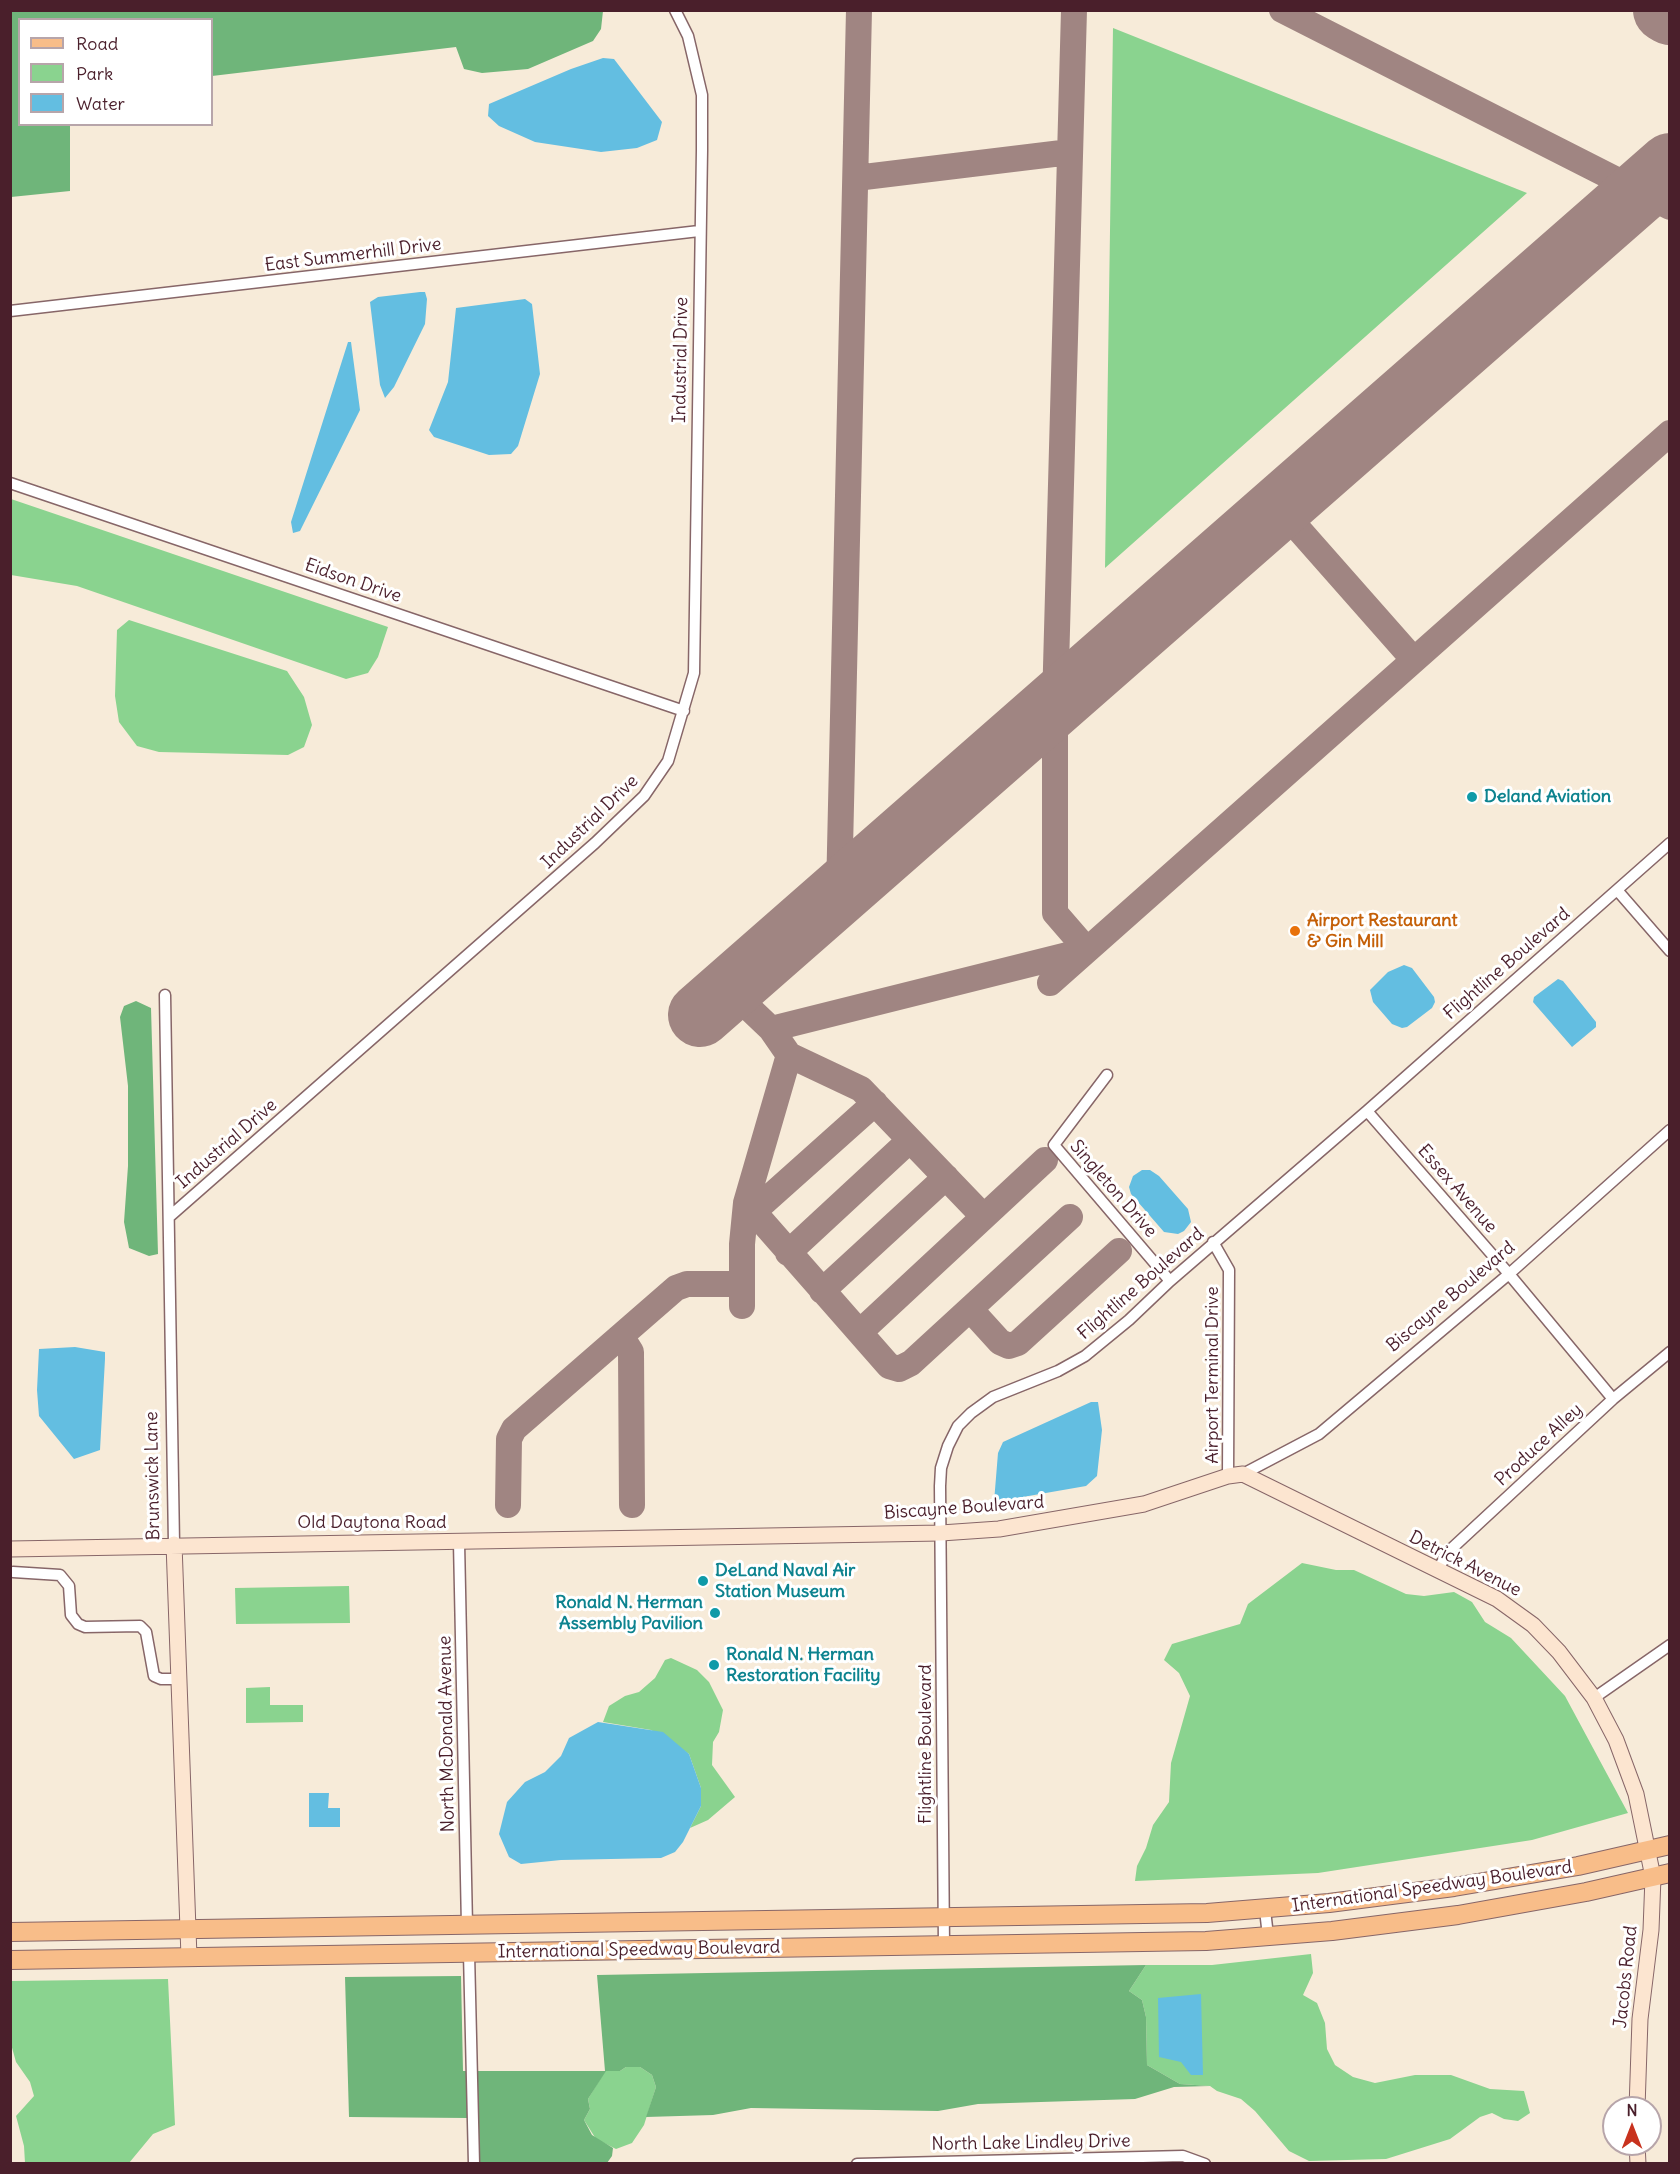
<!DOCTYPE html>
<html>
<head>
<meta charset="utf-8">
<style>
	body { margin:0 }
	#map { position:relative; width:1680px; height:2174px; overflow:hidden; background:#f7ebd9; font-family:Delius,sans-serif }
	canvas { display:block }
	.frame { position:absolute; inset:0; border:12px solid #4a1f2b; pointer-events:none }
	.legend { position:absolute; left:18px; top:18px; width:195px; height:108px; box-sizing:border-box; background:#fff; border:2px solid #b7a5aa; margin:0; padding:8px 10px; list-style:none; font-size:18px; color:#4a1f2b }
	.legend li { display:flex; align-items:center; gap:12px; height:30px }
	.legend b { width:30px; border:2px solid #b7a5aa }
	.north { position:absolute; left:1602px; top:2096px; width:60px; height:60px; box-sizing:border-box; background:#fff; border:2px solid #b7a5aa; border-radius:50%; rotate:0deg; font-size:16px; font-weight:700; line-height:24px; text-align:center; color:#4a1f2b }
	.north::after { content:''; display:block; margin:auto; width:21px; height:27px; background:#c8321e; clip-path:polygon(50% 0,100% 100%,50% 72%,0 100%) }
</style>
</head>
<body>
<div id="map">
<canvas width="1680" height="2174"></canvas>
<div class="frame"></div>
<ul class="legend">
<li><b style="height:8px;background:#f8bd89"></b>Road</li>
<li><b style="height:16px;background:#8ad38f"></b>Park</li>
<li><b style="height:16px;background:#63bee1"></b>Water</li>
</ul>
<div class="north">N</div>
</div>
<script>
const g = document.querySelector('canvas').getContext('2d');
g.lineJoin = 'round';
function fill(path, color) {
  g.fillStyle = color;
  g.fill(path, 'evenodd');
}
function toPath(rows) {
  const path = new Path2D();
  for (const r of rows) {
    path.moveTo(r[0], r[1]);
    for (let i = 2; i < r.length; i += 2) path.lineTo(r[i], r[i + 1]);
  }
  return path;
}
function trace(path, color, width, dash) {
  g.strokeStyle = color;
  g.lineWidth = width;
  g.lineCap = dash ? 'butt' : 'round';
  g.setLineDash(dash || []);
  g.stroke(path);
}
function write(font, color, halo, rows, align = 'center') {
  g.font = font + ' Delius,sans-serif';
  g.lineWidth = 6;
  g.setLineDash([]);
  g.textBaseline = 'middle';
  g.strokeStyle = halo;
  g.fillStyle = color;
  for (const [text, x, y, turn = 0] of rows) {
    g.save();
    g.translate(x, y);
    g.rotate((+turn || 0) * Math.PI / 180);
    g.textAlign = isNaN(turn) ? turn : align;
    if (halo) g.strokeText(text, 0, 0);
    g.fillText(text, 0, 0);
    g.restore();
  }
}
const green = toPath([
	[1113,28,1527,193,1105,568],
	[11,499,388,627,378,657,368,673,346,679,77,586,11,575],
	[129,620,287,671,304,697,312,725,304,747,288,755,159,752,137,746,119,722,115,696,117,630],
	[1302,1563,1336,1570,1354,1570,1406,1594,1424,1596,1454,1592,1472,1602,1485,1622,1511,1638,1565,1696,1628,1813,1532,1840,1318,1873,1135,1881,1137,1866,1146,1848,1153,1825,1169,1802,1171,1763,1190,1696,1179,1673,1164,1660,1172,1644,1240,1624,1248,1604],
	[349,1586,350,1623,236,1624,235,1588],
	[671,1658,697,1670,709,1682,723,1710,719,1732,713,1742,712,1765,735,1797,708,1820,690,1828,701,1806,701,1788,689,1754,651,1730,603,1722,609,1706,625,1696,639,1692,655,1678,665,1660],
	[270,1687,270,1705,303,1705,303,1722,246,1723,246,1688],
	[1311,1954,1313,1973,1303,1995,1317,2003,1325,2023,1327,2049,1335,2065,1353,2077,1375,2083,1415,2075,1451,2075,1490,2089,1524,2091,1530,2113,1518,2121,1504,2119,1492,2113,1480,2117,1450,2139,1386,2159,1309,2161,1289,2151,1255,2111,1241,2099,1217,2091,1210,2086,1180,2084,1147,2065,1146,2017,1142,2000,1129,1991,1146,1965,1212,1965],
	[168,1979,175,2125,153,2134,129,2163,25,2163,24,2146,16,2116,34,2096,30,2082,16,2062,11,2044,11,1981],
	[626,2067,640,2067,652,2075,656,2087,644,2125,632,2143,616,2149,596,2139,584,2120,590,2109,588,2099,605,2071,620,2071]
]);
const forest = toPath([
	[11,10,603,10,603,11,601,29,593,41,528,69,482,73,464,69,456,47,212,76,212,20,20,20,20,124,70,125,70,191,11,197],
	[136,1001,151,1008,158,1254,149,1256,129,1248,124,1222,128,1166,128,1086,120,1017,124,1006],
	[1146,1965,1129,1991,1142,2000,1146,2017,1147,2065,1180,2084,1210,2086,1174,2087,1135,2099,978,2104,938,2111,751,2108,713,2115,646,2117,656,2087,652,2075,640,2067,626,2067,620,2071,606,2071,588,2099,590,2109,584,2120,592,2135,613,2148,612,2156,607,2163,479,2164,477,2071,605,2071,597,1975],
	[461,1976,463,2071,467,2071,468,2118,349,2117,345,1977]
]);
const water = toPath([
	[603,58,614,59,662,122,657,140,637,148,601,152,535,142,499,126,488,116,489,104,571,69],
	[420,292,425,292,427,299,425,324,394,387,385,398,380,385,370,302,378,297],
	[525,299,532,304,540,374,518,446,511,454,489,455,434,437,429,430,448,382,456,308],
	[348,342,351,342,360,410,300,531,293,533,291,522],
	[1404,965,1412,968,1434,997,1435,1002,1432,1008,1407,1027,1402,1028,1392,1024,1373,1002,1370,990,1388,972],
	[1558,979,1563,981,1596,1022,1596,1027,1572,1047,1533,1002,1534,997],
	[1142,1170,1150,1170,1159,1176,1188,1209,1191,1222,1184,1231,1178,1234,1164,1232,1131,1194,1129,1187,1133,1176],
	[75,1347,105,1352,105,1359,100,1450,74,1459,39,1416,37,1390,39,1349],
	[1091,1402,1098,1402,1102,1430,1097,1476,1086,1486,994,1502,998,1453,1003,1442],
	[598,1722,663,1732,689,1754,701,1788,701,1806,683,1842,675,1852,661,1858,561,1860,521,1864,509,1857,499,1834,507,1802,525,1782,545,1772,561,1756,569,1738],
	[309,1793,329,1793,328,1808,340,1808,340,1827,309,1827],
	[1201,1994,1203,2075,1191,2075,1181,2062,1159,2057,1158,1998]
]);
const taxiway = toPath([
	[1282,10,1670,207],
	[856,178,1070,152],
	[1279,507,1414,660],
	[839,893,859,10],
	[1050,983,1670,433],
	[729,989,771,1029,1087,950,1055,913,1055,703,1074,10],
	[789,1055,861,1089,983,1216],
	[746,1203,889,1366,899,1369,911,1363,1070,1217],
	[753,1212,875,1103],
	[788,1253,910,1140],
	[822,1291,946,1177],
	[742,1306,742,1244,746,1203,789,1055,771,1029],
	[970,1309,1000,1342,1009,1346,1018,1343,1119,1251],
	[860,1332,1045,1160],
	[621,1336,631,1352,632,1505],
	[508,1505,509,1439,514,1429,676,1288,687,1284,742,1284]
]);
const runway = toPath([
	[1665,10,1670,13],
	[700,1015,1670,165]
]);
const street = toPath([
	[10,311,699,231],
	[10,483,684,711],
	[1617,890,1670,951],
	[165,995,174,1544],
	[1107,1075,1054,1145,1170,1281],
	[1367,1111,1509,1274,1613,1399],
	[169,1217,595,843,644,796,668,761,694,673,702,150,702,95,688,36,675,10],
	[1213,1242,1229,1270,1228,1476],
	[1243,1474,1319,1434,1509,1274,1670,1130],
	[459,1542,467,1926],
	[1438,1569,1449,1551,1613,1399,1670,1352],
	[13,1572,60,1575,69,1586,71,1615,78,1624,85,1627,140,1626,146,1632,154,1676,161,1679,179,1679],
	[1594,1698,1670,1645],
	[1265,1910,1268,1936],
	[944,1946,940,1486,941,1468,948,1446,958,1426,971,1413,993,1397,1058,1371,1085,1356,1129,1320,1170,1281,1367,1111,1670,843],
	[469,1953,474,2164],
	[857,2164,1183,2156,1205,2164]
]);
const secondary = toPath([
	[174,1544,189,1957],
	[10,1549,941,1533,999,1529,1144,1504,1228,1476,1243,1474,1497,1599,1533,1625,1559,1652,1594,1698,1616,1740,1636,1794,1653,1877,1651,1930,1640,2019,1637,2108],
	[1637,2144,1638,2164]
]);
const primary = toPath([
	[10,1932,1207,1913,1329,1903,1454,1887,1578,1866,1670,1845],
	[10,1960,1206,1941,1332,1931,1458,1915,1586,1892,1670,1873]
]);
const markers = [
	[1472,797,6,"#0f9aa8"],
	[1295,931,6,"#e8710a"],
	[703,1581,6,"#0f9aa8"],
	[715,1613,6,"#0f9aa8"],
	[714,1665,6,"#0f9aa8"]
];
const streetNames = [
	["East Summerhill Drive",353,255,-7],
	["Industrial Drive",681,360,-89],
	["Eidson Drive",353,581,19],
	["Industrial Drive",590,822,-44],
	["Flightline Boulevard",1507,964,-41],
	["Industrial Drive",227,1144,-41],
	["Singleton Drive",1113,1189,49],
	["Essex Avenue",1457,1189,49],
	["Flightline Boulevard",1141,1284,-41],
	["Biscayne Boulevard",1451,1297,-40],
	["Airport Terminal Drive",1213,1375,-90],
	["Produce Alley",1539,1445,-43],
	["Brunswick Lane",153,1476,-91],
	["Biscayne Boulevard",964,1508,-4],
	["Old Daytona Road",372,1523],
	["Detrick Avenue",1465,1564,27],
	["North McDonald Avenue",447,1734,-91],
	["Flightline Boulevard",926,1744,-90],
	["International Speedway Boulevard",1432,1887,-8],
	["International Speedway Boulevard",639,1950,-1],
	["Jacobs Road",1626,1977,-84],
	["North Lake Lindley Drive",1031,2143,-1]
];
const cultureNames = [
	["Deland Aviation",1484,797],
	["DeLand Naval Air",715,1571],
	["Station Museum",715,1592],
	["Ronald N. Herman",703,1603,"right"],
	["Assembly Pavilion",703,1624,"right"],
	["Ronald N. Herman",726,1655],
	["Restoration Facility",726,1676]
];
const foodNames = [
	["Airport Restaurant",1307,921],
	["& Gin Mill",1307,942]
];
fill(green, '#8ad38f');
fill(forest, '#6fb57a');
fill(water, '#63bee1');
trace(taxiway, '#a08582', 26);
trace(runway, '#a08582', 64);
trace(street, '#876668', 13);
trace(secondary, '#876668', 17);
trace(primary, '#876668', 20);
trace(street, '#fff', 10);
trace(secondary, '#fce5d0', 15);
trace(primary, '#f8bd89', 18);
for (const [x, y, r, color] of markers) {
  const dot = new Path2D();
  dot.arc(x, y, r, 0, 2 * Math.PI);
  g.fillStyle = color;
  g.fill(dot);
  trace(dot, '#fff', 2);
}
write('18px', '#4a1f2b', '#fff', streetNames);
write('bold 18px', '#0d838f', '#fff', cultureNames, 'left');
write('bold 18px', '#c56008', '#fff', foodNames, 'left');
</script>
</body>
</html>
